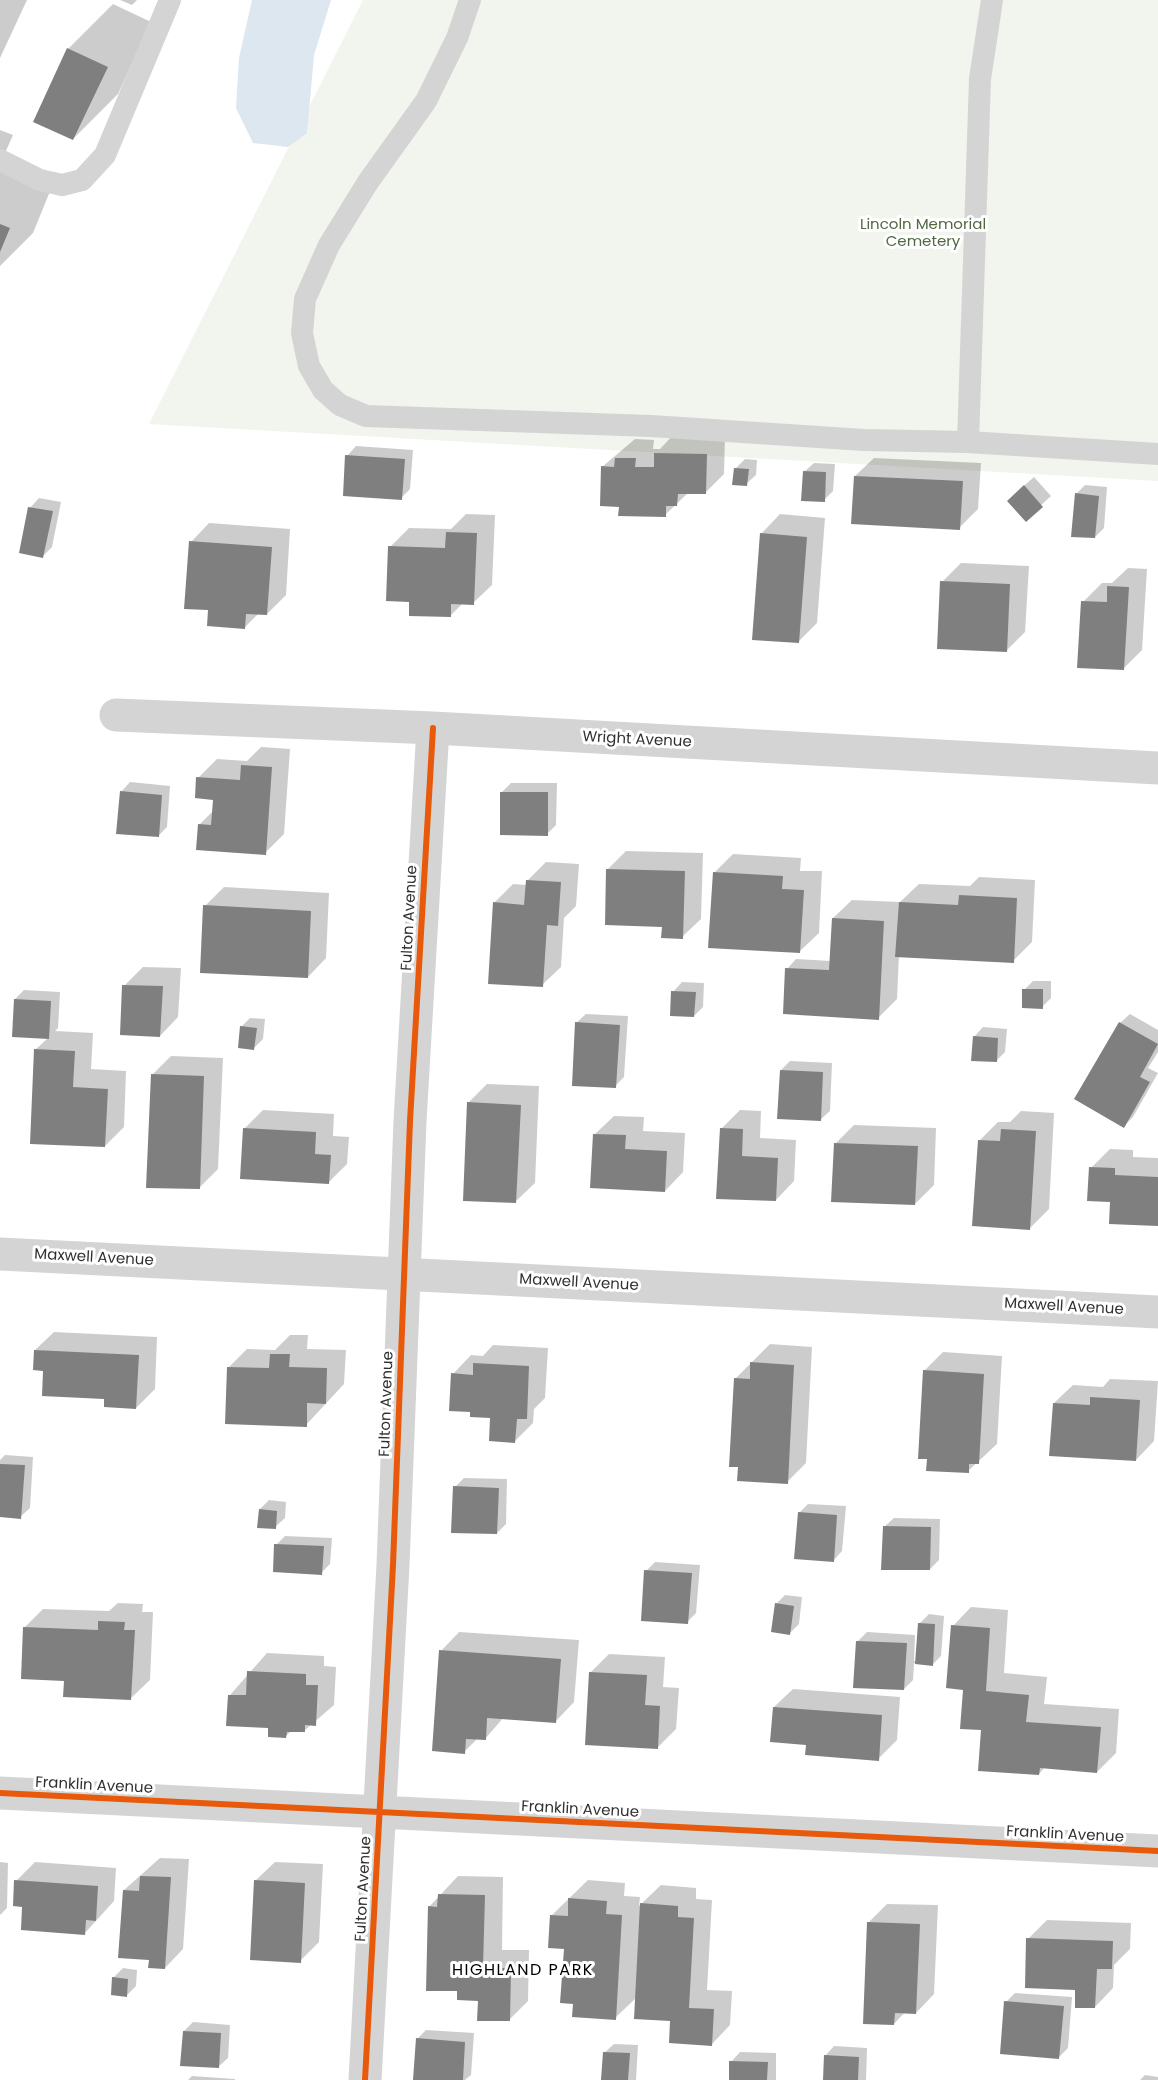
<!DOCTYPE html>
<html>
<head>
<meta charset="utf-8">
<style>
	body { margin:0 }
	canvas { display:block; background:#fff }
</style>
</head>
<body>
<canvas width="1158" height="2080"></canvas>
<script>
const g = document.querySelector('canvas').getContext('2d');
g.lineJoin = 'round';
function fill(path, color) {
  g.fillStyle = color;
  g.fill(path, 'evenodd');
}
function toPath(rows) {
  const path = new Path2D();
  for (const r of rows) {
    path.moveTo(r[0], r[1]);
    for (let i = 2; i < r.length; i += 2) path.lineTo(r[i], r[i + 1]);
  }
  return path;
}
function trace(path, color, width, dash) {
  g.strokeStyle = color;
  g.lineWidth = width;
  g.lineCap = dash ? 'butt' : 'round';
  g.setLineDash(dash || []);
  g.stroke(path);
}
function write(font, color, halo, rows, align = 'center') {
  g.font = font + ' Poppins,sans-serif';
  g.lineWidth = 6;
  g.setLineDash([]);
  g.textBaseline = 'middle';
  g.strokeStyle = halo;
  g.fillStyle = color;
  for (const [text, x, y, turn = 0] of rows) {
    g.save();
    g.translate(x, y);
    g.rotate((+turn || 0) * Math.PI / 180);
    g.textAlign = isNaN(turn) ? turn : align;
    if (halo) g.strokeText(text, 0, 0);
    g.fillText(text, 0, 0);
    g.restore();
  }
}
const green = toPath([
	[363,0,1158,0,1158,481,149,424]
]);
const water = toPath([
	[252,0,331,0,314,55,307,133,288,147,253,143,236,108,239,58]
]);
const shadow = toPath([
	[0,0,27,0,0,58],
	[120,0,137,0,132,5],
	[113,4,151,22,118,94,73,139,34,121,68,49],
	[0,130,13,135,1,162,53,184,33,233,0,266],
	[674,434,725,436,724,474,705,493,689,492,665,515,621,505,602,467,635,439,654,440,653,449,660,449],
	[356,446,413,450,410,489,401,498,347,456],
	[874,458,981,463,978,509,959,528,855,476],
	[745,459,757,460,756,475,746,484,735,469],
	[814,463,835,464,833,491,824,500,804,472],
	[1034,477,1051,496,1026,519,1018,491],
	[1085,485,1107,487,1104,528,1095,537,1076,494],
	[39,498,61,502,52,547,43,556,30,508],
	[466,514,495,515,492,585,473,603,463,603,450,616,411,600,390,547,409,528,451,529],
	[780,514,825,518,817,623,798,642,762,533],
	[209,523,290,529,286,595,267,614,259,613,244,628,210,609,191,542],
	[961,563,1029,566,1025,632,1006,651,942,582],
	[1128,568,1147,569,1142,650,1123,669,1083,602,1102,583,1112,583],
	[261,747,290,749,284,834,265,853,199,825,214,810,215,799,198,778,217,759,247,761],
	[130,782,170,786,167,827,158,836,121,792],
	[511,783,557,783,556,825,547,834,502,792],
	[626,851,703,853,701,919,682,937,663,925,608,869],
	[733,854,801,858,800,871,822,871,819,933,800,951,714,873],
	[546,862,579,864,576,906,564,918,561,967,542,985,494,903,513,884,527,885,527,881],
	[979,877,1035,880,1032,942,1013,961,899,955,897,999,878,1018,787,969,796,959,831,961,833,918,852,900,900,902,919,884,970,886],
	[224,887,329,893,326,958,308,977,205,906],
	[143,967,181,968,178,1017,160,1036,124,986],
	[1033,981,1051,981,1051,998,1042,1007,1024,990],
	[682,982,704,983,703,1007,694,1016,673,992],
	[24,990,60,992,58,1028,55,1031,93,1033,91,1069,126,1071,124,1127,105,1146,35,1050,48,1038,15,999],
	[586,1014,628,1016,624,1077,615,1086,576,1023],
	[1130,1014,1158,1030,1158,1052,1148,1068,1158,1073,1133,1117,1124,1126,1120,1023],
	[250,1018,265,1019,263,1039,254,1048,241,1027],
	[983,1027,1007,1029,1005,1052,996,1061,974,1037],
	[171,1056,223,1058,218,1169,199,1188,152,1075],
	[790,1061,832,1063,830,1111,820,1120,781,1070],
	[487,1084,539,1086,535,1183,516,1201,468,1103],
	[263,1110,334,1114,333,1136,349,1137,347,1164,328,1183,244,1129],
	[740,1110,761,1111,760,1138,796,1140,794,1181,776,1200,721,1129],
	[1021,1111,1054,1113,1049,1209,1030,1228,979,1141,998,1122,1010,1122],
	[614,1116,644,1117,643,1131,685,1133,683,1172,665,1191,595,1134],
	[854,1125,936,1128,934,1185,915,1204,836,1143],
	[1110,1149,1133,1150,1133,1157,1158,1158,1158,1225,1091,1168],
	[54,1332,157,1337,155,1389,136,1408,106,1398,45,1369,35,1350],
	[290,1335,308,1335,307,1349,346,1350,344,1384,306,1425,228,1368,247,1349,275,1350],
	[770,1344,812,1347,806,1463,787,1482,735,1379],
	[493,1345,548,1348,545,1398,534,1409,533,1423,514,1442,453,1374,471,1355,483,1356],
	[943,1352,1002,1356,997,1444,968,1471,928,1458,924,1371],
	[1110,1379,1158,1381,1154,1441,1136,1460,1054,1403,1073,1385,1103,1387],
	[5,1455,33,1457,30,1508,20,1517,0,1516,0,1460],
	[464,1478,507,1479,506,1524,497,1533,455,1487],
	[269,1500,286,1502,285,1518,275,1527,260,1509],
	[808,1504,846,1506,842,1551,833,1561,799,1513],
	[894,1518,940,1519,939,1560,930,1569,884,1527],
	[285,1536,332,1538,330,1564,321,1573,276,1545],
	[655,1562,700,1565,696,1613,687,1622,646,1571],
	[785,1595,802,1597,799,1624,790,1633,776,1604],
	[118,1603,143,1604,142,1612,153,1612,150,1680,131,1698,65,1680,25,1627,43,1609,109,1611],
	[971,1607,1008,1610,1004,1673,1047,1677,1044,1704,1119,1709,1116,1753,1097,1772,1045,1767,1039,1774,965,1688,953,1626],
	[929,1614,944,1616,941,1656,932,1665,914,1663,913,1680,904,1689,858,1641,867,1632,915,1635,914,1661,917,1661,919,1624],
	[459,1632,579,1640,574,1702,556,1721,504,1717,485,1739,478,1738,464,1752,441,1651],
	[267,1653,324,1656,324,1666,336,1667,334,1705,304,1731,291,1731,286,1736,269,1727,230,1695],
	[609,1654,665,1657,663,1687,679,1688,676,1729,657,1748,590,1673],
	[793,1689,900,1697,897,1740,878,1759,807,1744,774,1707],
	[160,1858,189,1859,183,1949,165,1968,151,1958,124,1890],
	[0,1862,8,1863,7,1908,0,1915],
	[35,1862,116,1868,114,1901,85,1933,24,1905,16,1881],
	[275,1862,323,1864,319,1942,300,1961,256,1880],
	[458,1876,503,1877,502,1950,529,1950,528,2001,509,2020,459,1990,429,1907],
	[588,1880,625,1883,624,1896,640,1897,639,1906,661,1885,696,1888,696,1899,712,1900,707,1990,732,1991,730,2025,712,2044,637,1997,615,2018,574,2002,565,1947,552,1915],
	[887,1904,938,1905,934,1994,916,2013,905,2012,894,2024,868,1923],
	[1047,1920,1131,1923,1130,1949,1114,1965,1113,1988,1095,2007,1028,1939],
	[123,1968,137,1970,136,1986,126,1996,113,1978],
	[1015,1993,1072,1997,1068,2048,1059,2057,1006,2002],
	[193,2022,230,2025,228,2058,218,2067,184,2031],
	[426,2030,474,2033,471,2075,465,2080,414,2080,417,2039],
	[614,2044,638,2045,636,2080,602,2080,604,2053],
	[834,2046,867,2048,866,2080,824,2080,825,2056],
	[740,2052,776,2053,776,2080,730,2080,731,2062],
	[1145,2075,1158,2077,1158,2080,1140,2080],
	[192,2076,235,2079,235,2080,188,2080]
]);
const building = toPath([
	[67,48,108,67,73,140,33,122],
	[0,224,10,228,0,252],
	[654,453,707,454,706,494,678,494,677,506,666,506,666,517,618,516,619,507,600,506,601,466,614,467,615,458,636,458,635,467,654,467],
	[345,455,405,459,402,500,343,496],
	[734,468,749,469,747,486,732,485],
	[803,471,826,472,825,502,801,501],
	[854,476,963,481,960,530,851,524],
	[1024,485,1043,507,1026,522,1007,501],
	[1075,493,1099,496,1095,538,1071,537],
	[28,507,53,511,43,558,19,553],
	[446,532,477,533,474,605,451,604,451,617,409,616,409,602,386,601,388,546,445,548],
	[760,533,807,537,799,643,752,640],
	[189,541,272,547,267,615,246,614,245,629,207,626,208,610,184,609],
	[940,581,1010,584,1007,652,937,649],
	[1107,586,1129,587,1124,670,1077,668,1081,601,1107,602],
	[241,765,272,767,266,855,196,850,198,824,211,825,213,800,195,798,196,777,240,780],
	[120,791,162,795,159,837,116,834],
	[500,792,548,792,548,836,500,835],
	[606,869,685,871,683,939,661,938,662,927,605,925],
	[713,872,783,876,782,889,804,890,800,953,708,948],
	[526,880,561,882,558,926,547,925,543,987,488,984,493,902,524,905],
	[959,895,1017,898,1014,963,895,957,899,902,958,905],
	[203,905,311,911,308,978,200,973],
	[832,918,884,921,879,1020,783,1014,785,968,829,970],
	[122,985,163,986,160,1037,120,1035],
	[1022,989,1043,989,1043,1009,1022,1008],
	[671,991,696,992,694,1017,670,1016],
	[14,999,51,1001,49,1039,12,1037],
	[575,1022,620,1025,616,1088,572,1086],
	[1119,1022,1158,1044,1140,1077,1150,1082,1124,1128,1074,1099],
	[240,1026,257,1028,254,1050,238,1048],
	[973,1036,998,1038,997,1062,971,1061],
	[34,1049,75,1051,73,1087,108,1089,105,1147,30,1144],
	[780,1070,823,1072,821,1121,777,1119],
	[151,1074,204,1076,200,1189,146,1188],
	[467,1102,521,1105,516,1203,463,1201],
	[243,1128,316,1132,315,1154,331,1155,329,1184,240,1179],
	[720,1128,743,1129,742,1156,778,1158,776,1201,716,1199],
	[1001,1129,1036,1131,1030,1230,972,1226,978,1140,1000,1141],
	[593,1134,626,1135,625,1149,667,1151,665,1192,590,1188],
	[834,1143,918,1146,915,1205,831,1202],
	[1089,1167,1115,1168,1115,1175,1158,1177,1158,1226,1109,1224,1110,1202,1087,1201],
	[34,1350,139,1355,136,1409,104,1407,104,1399,42,1396,43,1371,33,1370],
	[270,1354,290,1354,289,1367,327,1368,326,1404,307,1403,307,1427,225,1424,227,1367,269,1368],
	[750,1362,794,1365,788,1484,737,1481,738,1467,729,1467,734,1378,750,1379],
	[473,1363,529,1366,527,1419,517,1419,515,1443,489,1441,490,1418,470,1417,470,1412,449,1411,451,1373,473,1375],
	[923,1370,984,1374,979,1464,969,1464,969,1473,926,1471,927,1459,918,1459],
	[1090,1397,1140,1400,1136,1461,1049,1456,1053,1403,1090,1405],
	[0,1464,25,1465,21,1519,0,1517],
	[453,1486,499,1488,497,1534,451,1533],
	[259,1509,277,1511,276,1529,257,1528],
	[798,1512,837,1515,834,1562,794,1559],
	[883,1526,931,1527,930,1570,881,1570],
	[274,1544,324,1546,322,1575,273,1572],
	[644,1570,692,1573,688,1624,641,1621],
	[775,1603,794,1606,790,1635,771,1632],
	[98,1621,125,1622,124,1630,135,1630,131,1700,63,1697,64,1681,21,1679,23,1627,98,1630],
	[918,1623,935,1624,933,1666,915,1664],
	[951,1625,990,1628,986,1691,1029,1695,1026,1722,1101,1727,1097,1773,1040,1768,1039,1775,978,1771,981,1730,960,1729,963,1690,946,1688],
	[856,1641,907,1643,904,1690,853,1688],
	[439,1650,561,1659,556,1723,487,1718,486,1740,466,1739,465,1754,432,1751],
	[247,1671,306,1674,306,1685,318,1685,316,1726,305,1725,305,1732,287,1732,286,1738,268,1737,268,1728,226,1726,228,1695,246,1695],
	[589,1672,647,1675,645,1705,660,1706,658,1749,585,1745],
	[773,1707,882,1715,879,1761,805,1755,806,1745,770,1742],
	[140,1876,171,1877,165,1969,148,1968,149,1960,118,1958,123,1890,139,1891],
	[14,1880,98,1886,96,1921,86,1920,85,1935,21,1930,22,1907,13,1906],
	[254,1880,305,1883,301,1963,250,1960],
	[438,1894,485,1895,483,1968,511,1968,510,2021,477,2021,478,2001,457,2000,457,1991,426,1991,428,1906,437,1907],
	[568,1898,607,1901,606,1914,622,1915,616,2020,572,2017,573,2004,560,2003,564,1949,548,1948,550,1915,568,1916],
	[640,1903,678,1906,678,1917,694,1918,689,2008,714,2009,712,2046,669,2043,670,2021,634,2019],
	[867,1922,920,1924,916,2014,895,2013,894,2025,863,2024],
	[1026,1938,1113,1941,1112,1969,1097,1969,1095,2008,1075,2008,1075,1990,1025,1988],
	[112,1977,128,1979,127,1997,111,1995],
	[1004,2001,1064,2006,1059,2059,1000,2054],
	[183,2031,221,2033,219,2068,180,2066],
	[416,2038,465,2042,463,2080,413,2080],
	[603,2052,630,2053,628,2080,601,2080],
	[824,2055,859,2057,858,2080,823,2080],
	[729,2061,768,2062,767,2080,729,2080]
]);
const lane = toPath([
	[470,0,457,38,426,101,368,182,329,245,305,299,302,333,309,366,323,390,340,405,366,416,651,426,864,440,968,442,1158,454],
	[0,160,40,180,62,185,82,180,105,155,170,0],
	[968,442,980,79,992,0]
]);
const street = toPath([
	[116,715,433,728,1158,768],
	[0,1254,1158,1312],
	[0,1793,1158,1851],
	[365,2080,393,1565,410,1121,433,728]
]);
const cycleway = toPath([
	[0,1793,1158,1851],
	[365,2080,393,1565,410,1121,433,728]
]);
const parkNames = [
	["Lincoln Memorial",923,225],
	["Cemetery",923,242]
];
const streetNames = [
	["Wright Avenue",637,740,3],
	["Fulton Avenue",410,918,-87],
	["Maxwell Avenue",94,1258,3],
	["Maxwell Avenue",579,1283,3],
	["Maxwell Avenue",1064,1307,3],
	["Fulton Avenue",387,1404,-88],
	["Franklin Avenue",94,1786,3],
	["Franklin Avenue",580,1810,3],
	["Franklin Avenue",1065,1835,3],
	["Fulton Avenue",364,1889,-87]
];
const neighbourhoodNames = [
	["HIGHLAND PARK",523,1971]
];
fill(green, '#f1f5ed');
fill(water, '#dce7f0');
fill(shadow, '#0003');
fill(building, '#7f7f7f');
trace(lane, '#d4d4d4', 22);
trace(street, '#d4d4d4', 33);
trace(cycleway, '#e8590c', 6);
write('15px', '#516840', '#fff', parkNames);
write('15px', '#303030', '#fff', streetNames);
g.letterSpacing = '1.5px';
write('16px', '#000', '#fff', neighbourhoodNames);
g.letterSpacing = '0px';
</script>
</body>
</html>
